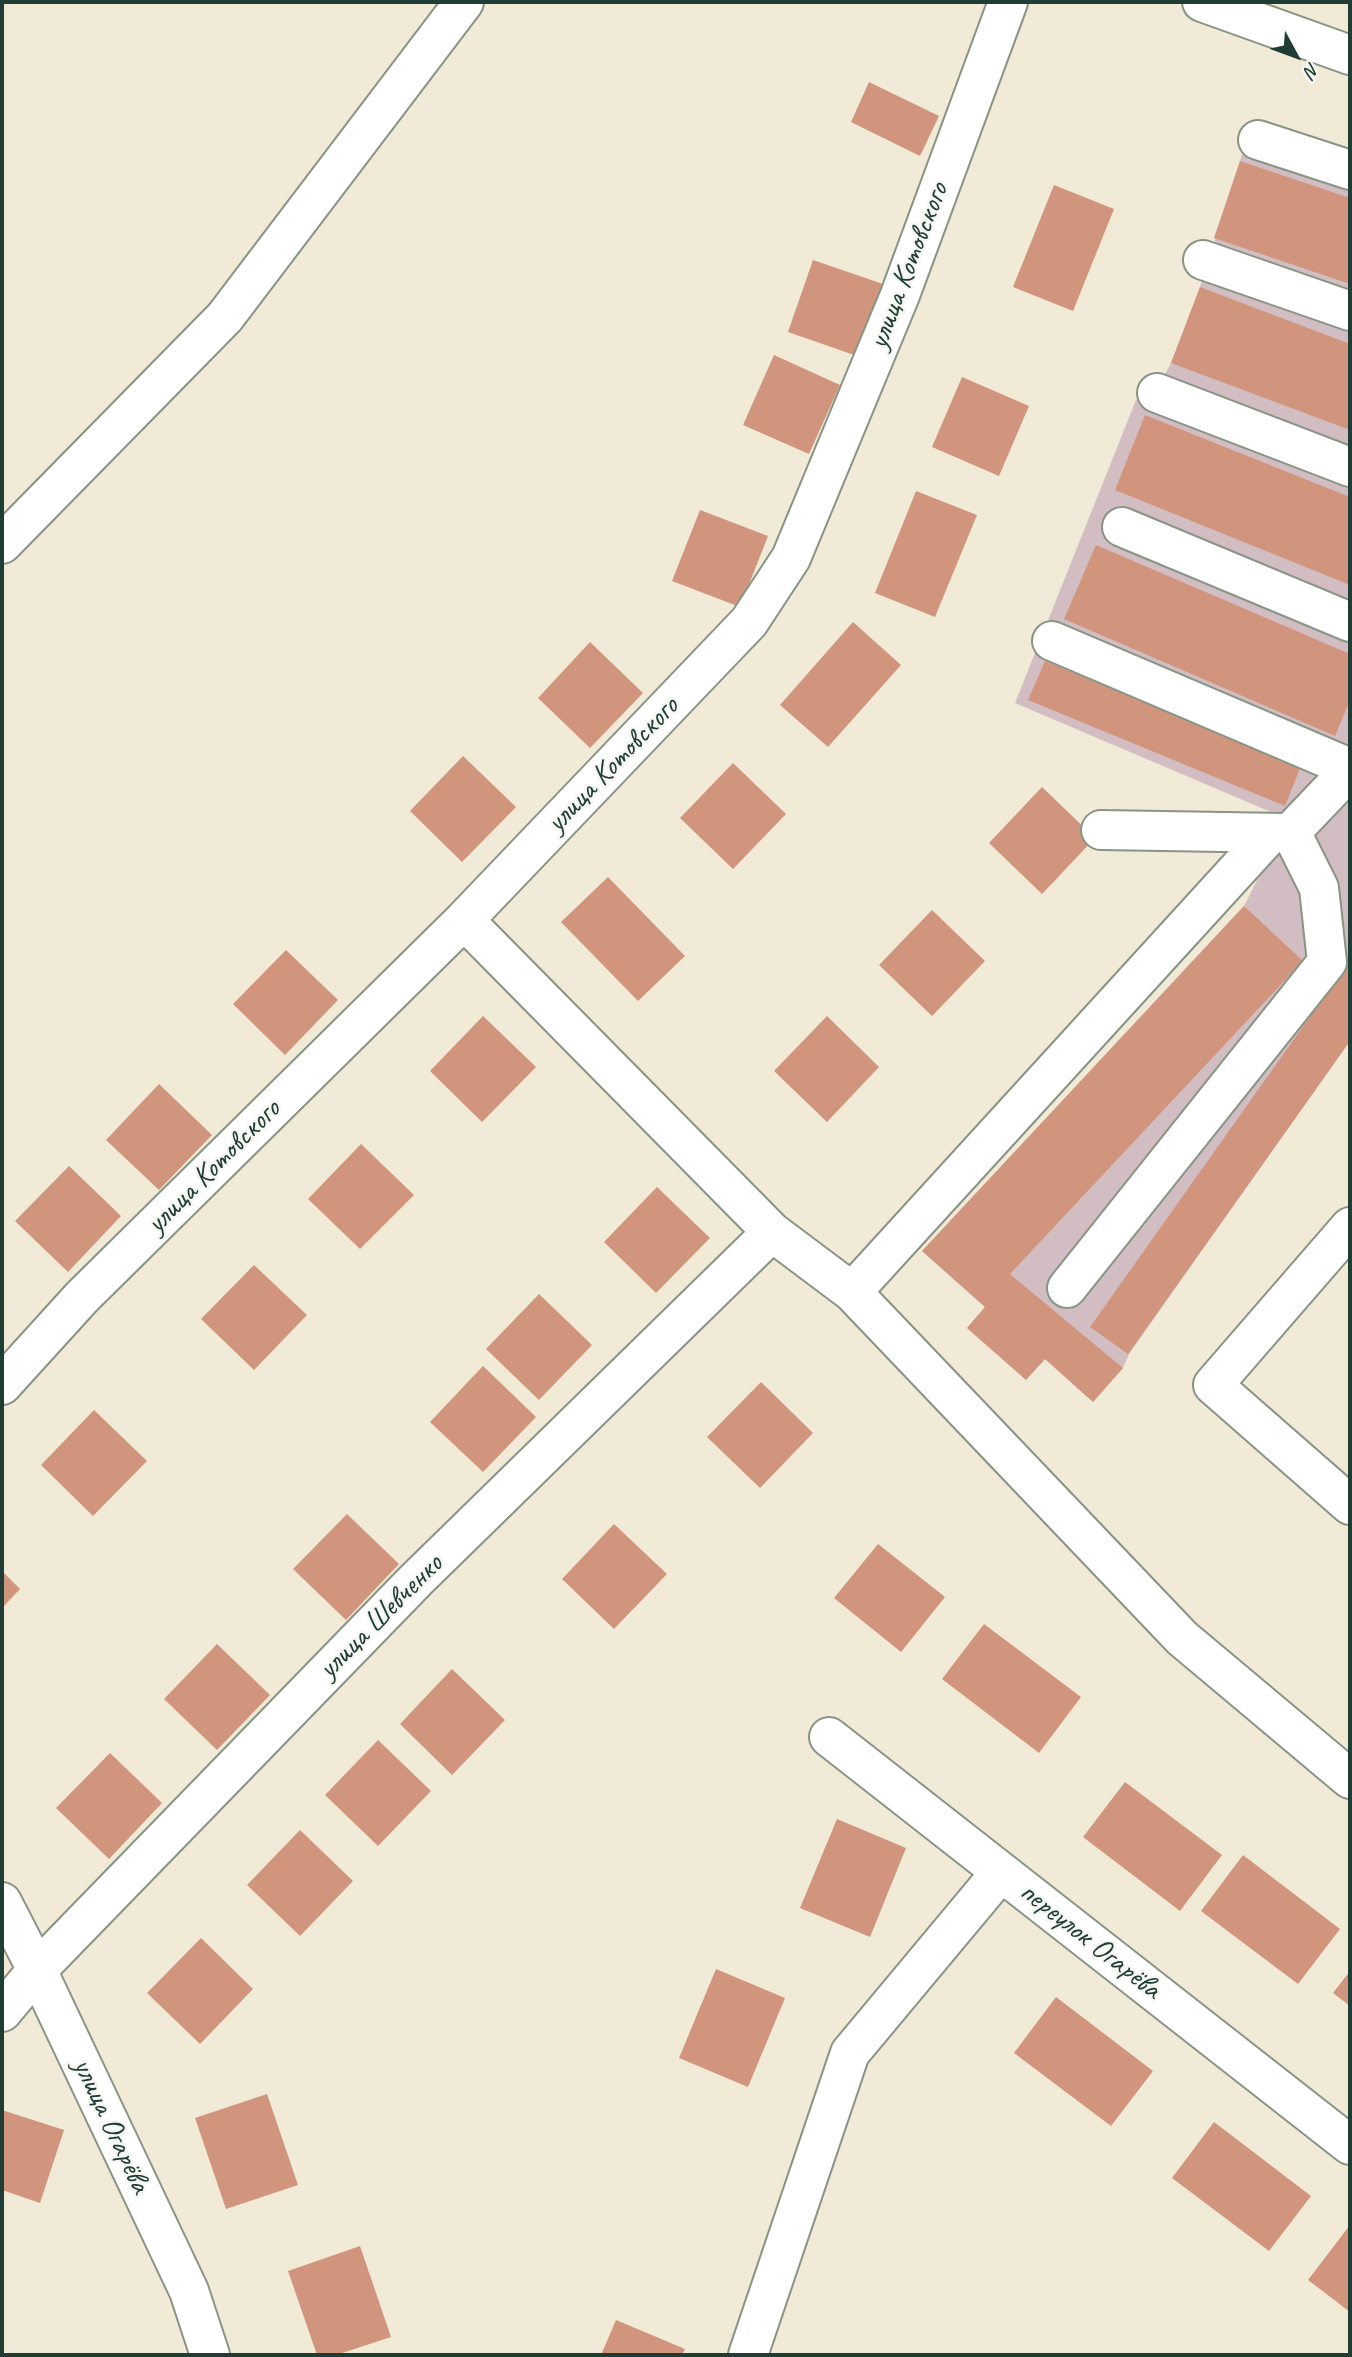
<!DOCTYPE html>
<html>
<head>
<meta charset="utf-8">
<style>
	body { margin:0 }
	#map { position:relative; width:1352px; height:2357px; overflow:hidden; background:#f1ead6; font-family:Caveat,sans-serif }
	canvas { display:block }
	.frame { position:absolute; inset:0; border:4px solid #1f3d34; pointer-events:none }
	.north { position:absolute; left:1261px; top:21px; width:70px; height:70px; -webkit-text-stroke:5px #f6f6f2; paint-order:stroke; rotate:131deg; font-size:19px; font-weight:700; line-height:28px; text-align:center; color:#1f3d34 }
	.north::after { content:''; display:block; margin:auto; width:24px; height:32px; background:#1f3d34; clip-path:polygon(50% 0,100% 100%,50% 72%,0 100%) }
</style>
</head>
<body>
<div id="map">
<canvas width="1352" height="2357"></canvas>
<div class="frame"></div>
<div class="north">N</div>
</div>
<script>
const g = document.querySelector('canvas').getContext('2d');
g.lineJoin = 'round';
function fill(path, color) {
  g.fillStyle = color;
  g.fill(path, 'evenodd');
}
function toPath(rows) {
  const path = new Path2D();
  for (const r of rows) {
    path.moveTo(r[0], r[1]);
    for (let i = 2; i < r.length; i += 2) path.lineTo(r[i], r[i + 1]);
  }
  return path;
}
function trace(path, color, width, dash) {
  g.strokeStyle = color;
  g.lineWidth = width;
  g.lineCap = dash ? 'butt' : 'round';
  g.setLineDash(dash || []);
  g.stroke(path);
}
function write(font, color, halo, rows, align = 'center') {
  g.font = font + ' Caveat,sans-serif';
  g.lineWidth = 5;
  g.setLineDash([]);
  g.textBaseline = 'middle';
  g.strokeStyle = halo;
  g.fillStyle = color;
  for (const [text, x, y, turn = 0] of rows) {
    g.save();
    g.translate(x, y);
    g.rotate((+turn || 0) * Math.PI / 180);
    g.textAlign = isNaN(turn) ? turn : align;
    if (halo) g.strokeText(text, 0, 0);
    g.fillText(text, 0, 0);
    g.restore();
  }
}
const industrial = toPath([
	[1251,126,1350,157,1350,1041,1129,1354,1123,1368,1093,1402,1045,1359,1026,1380,967,1328,985,1307,922,1251,1244,906,1281,833,1285,818,1015,703,1136,400,1149,404,1171,363,1200,287]
]);
const building = toPath([
	[869,82,939,116,920,156,851,122],
	[1240,161,1350,198,1350,284,1214,238],
	[1054,185,1114,209,1073,311,1013,287],
	[813,260,883,284,857,356,788,332],
	[1200,287,1350,344,1350,430,1171,363],
	[774,355,840,385,809,454,743,425],
	[962,377,1029,406,999,476,932,447],
	[1145,415,1350,497,1350,585,1115,490],
	[916,491,977,515,935,617,875,593],
	[700,510,768,536,740,607,672,581],
	[1096,545,1350,654,1350,700,1335,736,1064,619],
	[853,622,901,665,828,747,780,705],
	[590,642,643,693,590,748,538,698],
	[1045,661,1301,766,1285,806,1028,700],
	[463,756,516,807,462,862,410,811],
	[733,763,786,814,733,869,680,818],
	[1042,787,1095,838,1042,894,989,843],
	[608,877,685,956,638,1001,561,922],
	[1244,906,1303,961,1010,1274,1123,1368,1093,1402,1045,1359,1026,1380,967,1328,985,1307,922,1251],
	[932,910,985,961,932,1016,879,965],
	[286,950,338,1000,285,1055,233,1004],
	[1350,960,1350,1041,1128,1354,1090,1327],
	[483,1016,536,1067,482,1122,430,1071],
	[827,1016,879,1067,827,1122,774,1071],
	[159,1084,212,1135,159,1190,106,1140],
	[361,1144,414,1195,360,1249,308,1199],
	[69,1166,121,1216,68,1272,15,1221],
	[657,1187,710,1238,656,1293,604,1242],
	[254,1265,307,1315,254,1370,201,1319],
	[539,1294,592,1345,539,1400,486,1349],
	[483,1366,536,1417,483,1472,430,1422],
	[761,1382,813,1433,760,1488,707,1437],
	[94,1410,147,1461,93,1516,41,1465],
	[347,1514,399,1564,346,1620,293,1569],
	[614,1524,667,1574,614,1629,562,1579],
	[878,1544,945,1597,901,1652,834,1598],
	[2,1571,20,1589,2,1608],
	[984,1624,1081,1697,1039,1753,942,1679],
	[217,1644,270,1695,217,1750,164,1699],
	[452,1669,505,1720,452,1775,400,1724],
	[378,1740,431,1791,378,1846,325,1795],
	[110,1753,162,1803,109,1859,56,1808],
	[1125,1782,1222,1855,1180,1911,1083,1837],
	[837,1819,906,1848,870,1937,800,1908],
	[300,1830,353,1881,300,1936,247,1885],
	[1243,1855,1340,1929,1298,1984,1201,1911],
	[201,1938,253,1989,200,2044,147,1993],
	[716,1969,785,1998,748,2087,679,2058],
	[1350,1971,1350,2006,1333,1993],
	[1056,1997,1153,2071,1111,2126,1014,2053],
	[267,2094,298,2185,226,2209,195,2118],
	[2,2110,64,2130,40,2203,2,2190],
	[1214,2122,1311,2196,1269,2251,1172,2178],
	[1350,2225,1350,2312,1308,2280],
	[360,2246,391,2337,336,2355,317,2355,288,2271],
	[616,2320,685,2349,682,2355,601,2355]
]);
const minor = toPath([
	[1202,2,1350,55],
	[1258,140,1350,170],
	[1203,260,1350,311],
	[1157,393,1350,467],
	[1122,527,1350,622],
	[2,544,225,317,464,2],
	[1052,641,1350,768],
	[1101,830,1285,833],
	[464,920,772,1232,852,1292,1182,1638,1350,1779],
	[1350,1227,1213,1385,1350,1505],
	[1067,1288,1327,962,1319,888,1291,832,1350,770],
	[852,1292,1271,833],
	[2,1385,82,1297,464,920,749,622,791,558,900,295,1008,2],
	[829,1737,1350,2145],
	[2,1902,37,1970,189,2291,210,2355],
	[2,2012,37,1970,416,1580,772,1232],
	[748,2355,850,2053,1001,1872]
]);
const streetNames = [
	["улица Котовского",909,266,-69],
	["улица Котовского",613,765,-46],
	["улица Котовского",214,1167,-45],
	["улица Шевченко",381,1617,-45],
	["переулок Огарёва",1090,1941,38],
	["улица Огарёва",111,2126,65]
];
fill(industrial, '#d2bec2');
fill(building, '#d1957d');
trace(minor, '#889485', 42);
trace(minor, '#fff', 38);
write('30px', '#1f3d34', '#f6f6f2', streetNames);
</script>
</body>
</html>
